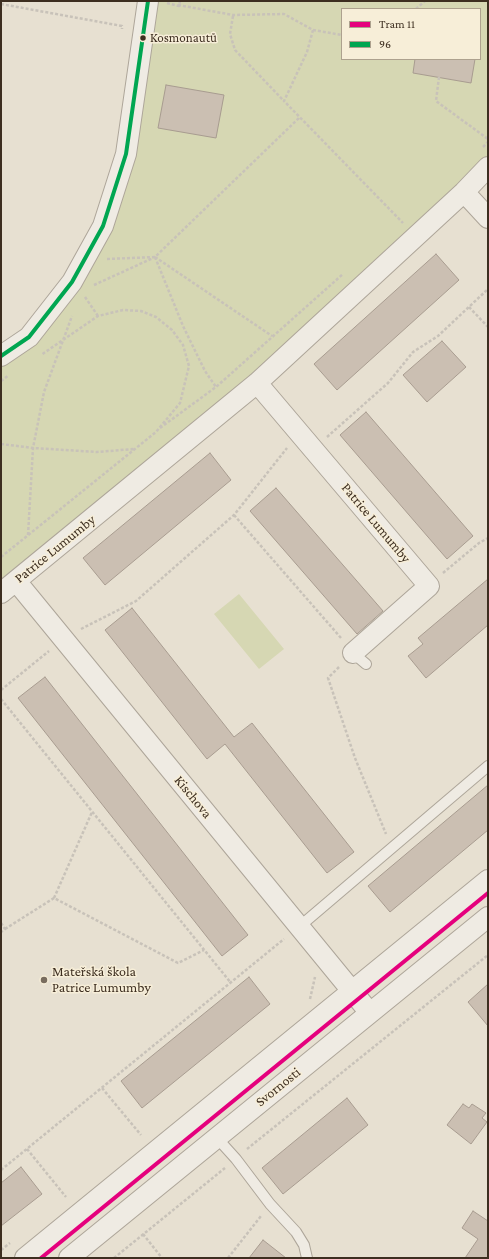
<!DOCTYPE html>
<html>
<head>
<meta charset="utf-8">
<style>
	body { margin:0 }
	#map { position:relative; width:489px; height:1259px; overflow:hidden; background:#e7e0d1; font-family:"Crimson Pro",serif }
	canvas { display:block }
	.frame { position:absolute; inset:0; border:2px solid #3d2e20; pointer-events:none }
	.legend { position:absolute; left:341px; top:8px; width:140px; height:52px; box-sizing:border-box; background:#f7eed8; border:1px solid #ada18e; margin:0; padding:5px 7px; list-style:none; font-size:12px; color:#3d2e20 }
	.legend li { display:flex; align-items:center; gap:8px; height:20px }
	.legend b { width:20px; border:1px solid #ada18e }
</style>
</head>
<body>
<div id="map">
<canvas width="489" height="1259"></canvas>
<div class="frame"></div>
<ul class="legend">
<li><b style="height:5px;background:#e5007d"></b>Tram 11</li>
<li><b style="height:5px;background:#00a651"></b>96</li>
</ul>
</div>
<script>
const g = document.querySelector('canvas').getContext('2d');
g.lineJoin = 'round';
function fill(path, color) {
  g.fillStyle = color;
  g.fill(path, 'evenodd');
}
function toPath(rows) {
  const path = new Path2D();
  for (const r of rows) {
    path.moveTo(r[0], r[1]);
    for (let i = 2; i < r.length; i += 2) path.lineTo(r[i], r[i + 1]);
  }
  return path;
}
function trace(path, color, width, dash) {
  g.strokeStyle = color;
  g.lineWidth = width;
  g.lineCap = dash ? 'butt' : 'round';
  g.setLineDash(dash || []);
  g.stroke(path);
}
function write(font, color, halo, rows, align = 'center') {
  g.font = font + ' "Crimson Pro",serif';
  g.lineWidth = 3;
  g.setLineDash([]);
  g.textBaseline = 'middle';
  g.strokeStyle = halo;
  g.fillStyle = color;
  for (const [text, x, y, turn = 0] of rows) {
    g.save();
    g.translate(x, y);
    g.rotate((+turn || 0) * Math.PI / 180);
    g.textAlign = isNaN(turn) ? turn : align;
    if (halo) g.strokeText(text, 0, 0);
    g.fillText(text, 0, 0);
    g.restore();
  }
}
const green = toPath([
	[148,1,488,1,488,168,464,192,1,593,1,356,29,337,103,226],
	[342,9,480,9,480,59,342,59],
	[239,594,284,649,259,669,214,614]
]);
const building = toPath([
	[415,59,475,59,471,83,413,73,415,59],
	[166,85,224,95,216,138,158,128,166,85],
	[436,254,459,280,337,390,314,364,436,254],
	[442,341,466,367,427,402,403,375,442,341],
	[366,412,473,536,447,559,340,435,366,412],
	[210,453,231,480,105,585,83,558,210,453],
	[276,488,383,611,357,634,250,511,276,488],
	[488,579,488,625,426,678,408,656,423,644,418,638,488,579],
	[132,608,234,737,252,723,354,852,327,873,225,744,207,759,105,630,132,608],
	[45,677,248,935,222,956,18,698,45,677],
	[488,785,488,830,390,912,368,886,488,785],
	[249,977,270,1004,142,1108,121,1081,249,977],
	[488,984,488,1026,468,1002,488,984],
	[347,1098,368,1125,283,1194,262,1168,347,1098],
	[463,1104,469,1108,472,1104,486,1113,482,1118,487,1122,471,1144,447,1125,463,1104],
	[21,1167,42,1194,1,1226,1,1183,21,1167],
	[473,1211,488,1221,488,1258,465,1258,478,1239,462,1228,473,1211],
	[263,1240,286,1258,249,1258,263,1240]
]);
const path = toPath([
	[167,3,179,6,180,1],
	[1,4,122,26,122,29],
	[178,5,233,15,284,14,313,30,342,35],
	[416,9,425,1],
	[233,16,230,34,235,50,284,101],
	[313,30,307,52,284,101,403,223],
	[439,77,436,101,488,139],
	[483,147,488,142],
	[155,257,183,326,205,371,216,387],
	[155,257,272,336],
	[107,259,155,257,300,117],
	[94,285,153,258],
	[85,297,98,316],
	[469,307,488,327],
	[1,381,9,375],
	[160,428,216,387,343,274],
	[327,437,388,383,413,352,438,336,488,289],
	[1,444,33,448,97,452,134,449],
	[234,515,341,638],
	[28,535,33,448,44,392,72,316],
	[1,557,156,432,180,403,189,366,183,345,172,330,156,317,141,311,123,310,98,316,41,355],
	[443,573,479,543,488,538],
	[81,629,136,601,234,515,287,448],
	[339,667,328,678,355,758,386,834],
	[1,690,49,651],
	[1,699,231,983],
	[54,898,92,812],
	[1,923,5,929,1,932],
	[5,929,54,898,178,963,204,950],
	[310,999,315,977],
	[102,1088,141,1135],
	[27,1149,66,1197],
	[247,1149,488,955],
	[1,1170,284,939],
	[143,1234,162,1258],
	[1,1250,10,1243],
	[114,1258,225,1168],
	[228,1258,261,1216]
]);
const service = toPath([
	[353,653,366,664],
	[299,927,488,766],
	[217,1138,236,1159,270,1204,296,1232,304,1245,307,1258]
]);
const minor = toPath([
	[464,192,488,218],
	[1,356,29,337,72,282,103,226,126,154,148,1],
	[257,383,429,586,353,653],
	[16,581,370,1013],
	[1,593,257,383,464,192,488,167],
	[25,1258,488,880],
	[69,1258,488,917]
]);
const bus1 = toPath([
	[1,356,29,337,72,282,103,226,126,154,148,1]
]);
const tram1 = toPath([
	[41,1258,488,893]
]);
const markers = [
	[143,38,3.5,"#3d2e20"],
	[44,980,4,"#786c5e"]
];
const busNames = [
	["Kosmonautů",150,38]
];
const streetNames = [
	["Patrice Lumumby",376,523,50],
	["Patrice Lumumby",55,549,-39],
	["Kischova",193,797,51],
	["Svornosti",278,1087,-39]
];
const poiNames = [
	["Mateřská škola",52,972],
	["Patrice Lumumby",52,988]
];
fill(green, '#d6d7b3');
fill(building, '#cbbfb2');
trace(building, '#a89c90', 1);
trace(service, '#ada599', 12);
trace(minor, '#ada599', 22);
trace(path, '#c8c2b9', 2.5, [3, 2]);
trace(service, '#efebe3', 10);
trace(minor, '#efebe3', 20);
trace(bus1, '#00a651', 4);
trace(tram1, '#e5007d', 4);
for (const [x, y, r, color] of markers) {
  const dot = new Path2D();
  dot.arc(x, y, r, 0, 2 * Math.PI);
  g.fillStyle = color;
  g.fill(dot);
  trace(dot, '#f7eed8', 1.5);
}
write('13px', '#3d2e20', '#f7eed8', busNames, 'left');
write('14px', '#3d2e20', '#f7eed8', streetNames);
write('14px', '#3d2e20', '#f7eed8', poiNames, 'left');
</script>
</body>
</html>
